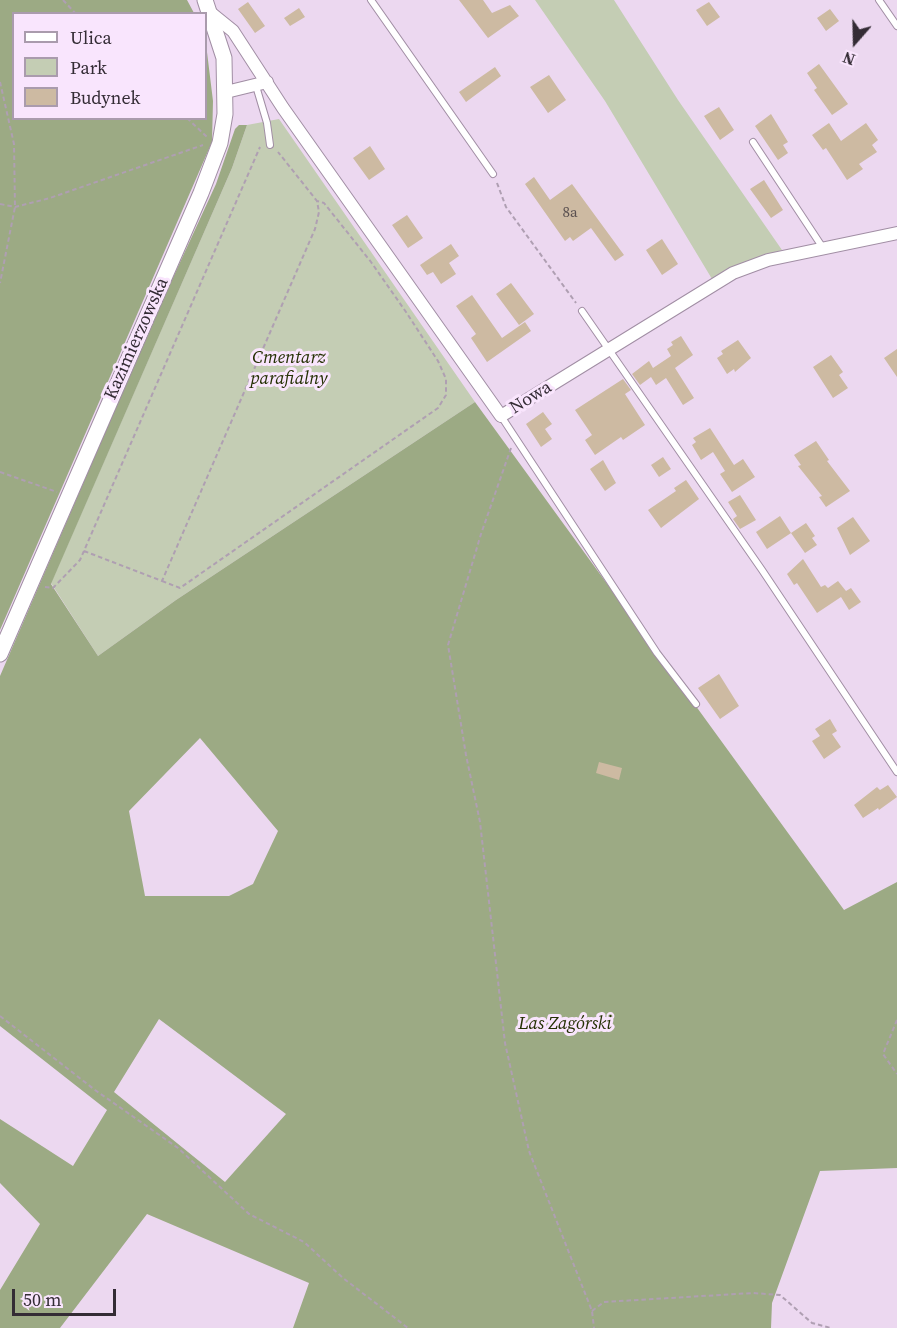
<!DOCTYPE html>
<html>
<head>
<meta charset="utf-8">
<style>
	body { margin:0 }
	#map { position:relative; width:897px; height:1328px; overflow:hidden; background:#ecd8f0; font-family:"Source Serif 4",serif }
	canvas { display:block }
	.legend { position:absolute; left:12px; top:12px; width:195px; height:108px; box-sizing:border-box; background:#f9e5fd; border:2px solid #aa9bad; margin:0; padding:8px 10px; list-style:none; font-size:18px; color:#342c35 }
	.legend li { display:flex; align-items:center; gap:12px; height:30px }
	.legend b { width:30px; border:2px solid #aa9bad }
	.north { position:absolute; left:825px; top:12px; width:60px; height:60px; -webkit-text-stroke:4px #f9e5fd; paint-order:stroke; rotate:200deg; font-size:16px; font-weight:700; line-height:24px; text-align:center; color:#342c35 }
	.north::after { content:''; display:block; margin:auto; width:21px; height:27px; background:#342c35; clip-path:polygon(50% 0,100% 100%,50% 72%,0 100%) }
	.scale { position:absolute; left:12px; top:1289px; width:104px; height:27px; box-sizing:border-box; border:3px solid #342c35; border-top:0; padding-left:8px; font-size:18px; line-height:21px; white-space:nowrap; color:#342c35; -webkit-text-stroke:4px #f9e5fd; paint-order:stroke }
</style>
</head>
<body>
<div id="map">
<canvas width="897" height="1328"></canvas>
<ul class="legend">
<li><b style="height:8px;background:#fff"></b>Ulica</li>
<li><b style="height:16px;background:#c4cdb4"></b>Park</li>
<li><b style="height:16px;background:#cdbaa2"></b>Budynek</li>
</ul>
<div class="north">N</div>
<div class="scale">50 m</div>
</div>
<script>
const g = document.querySelector('canvas').getContext('2d');
g.lineJoin = 'round';
function fill(path, color) {
  g.fillStyle = color;
  g.fill(path, 'evenodd');
}
function toPath(rows) {
  const path = new Path2D();
  for (const r of rows) {
    path.moveTo(r[0], r[1]);
    for (let i = 2; i < r.length; i += 2) path.lineTo(r[i], r[i + 1]);
  }
  return path;
}
function trace(path, color, width, dash) {
  g.strokeStyle = color;
  g.lineWidth = width;
  g.lineCap = dash ? 'butt' : 'round';
  g.setLineDash(dash || []);
  g.stroke(path);
}
function write(font, color, halo, rows, align = 'center') {
  g.font = font + ' "Source Serif 4",serif';
  g.lineWidth = 6;
  g.setLineDash([]);
  g.textBaseline = 'middle';
  g.strokeStyle = halo;
  g.fillStyle = color;
  for (const [text, x, y, turn = 0] of rows) {
    g.save();
    g.translate(x, y);
    g.rotate((+turn || 0) * Math.PI / 180);
    g.textAlign = isNaN(turn) ? turn : align;
    if (halo) g.strokeText(text, 0, 0);
    g.fillText(text, 0, 0);
    g.restore();
  }
}
const green = toPath([
	[535,0,614,0,678,100,782,250,735,267,712,279,605,101],
	[279,119,475,402,176,600,98,656,51,583,232,168,247,125]
]);
const forest = toPath([
	[0,0,187,0,194,13,14,14,14,118,206,118,206,44,213,101,212,142,0,630],
	[239,125,247,125,232,168,51,584,98,656,176,600,475,402,844,910,897,882,897,1168,820,1171,772,1303,771,1328,293,1328,309,1283,147,1214,60,1328,0,1328,0,1290,40,1224,0,1183,0,1119,73,1166,107,1110,0,1026,0,676,154,319,216,184,235,129],
	[200,738,278,831,253,884,229,896,145,896,129,811],
	[159,1019,286,1114,225,1182,114,1092]
]);
const building = toPath([
	[459,0,483,0,492,13,510,5,519,16,488,38],
	[248,2,265,26,255,33,238,9],
	[709,2,720,17,707,26,696,10],
	[299,8,305,17,290,26,284,18],
	[830,9,839,21,826,31,817,18],
	[819,64,848,104,832,115,814,90,817,88,807,73],
	[495,67,501,76,466,102,459,92],
	[549,75,566,100,548,113,530,87],
	[719,107,734,130,720,140,704,116],
	[771,114,788,142,783,145,788,153,778,160,755,126],
	[829,123,841,141,866,123,878,140,872,145,877,152,859,164,863,169,847,180,826,148,823,150,812,135],
	[370,146,385,169,369,180,353,158],
	[534,177,550,200,572,184,624,255,615,261,591,228,573,241,570,237,565,241,525,184],
	[764,180,783,210,771,218,750,189],
	[407,215,423,238,408,248,392,225],
	[662,239,678,264,662,275,646,250],
	[451,244,459,256,449,263,456,274,441,284,433,272,427,275,420,265],
	[511,283,534,314,519,325,496,294],
	[472,295,502,338,525,322,531,331,487,362,471,338,476,334,456,306],
	[681,336,693,355,675,368,694,398,683,405,666,378,656,385,651,377,640,385,632,374,649,361,653,368,671,356,667,349,673,345,671,342],
	[738,340,751,358,735,372,734,369,727,374,717,358,723,354,721,351],
	[897,349,897,377,884,358],
	[831,355,843,372,839,375,848,388,833,398,813,367],
	[623,379,631,390,625,394,645,425,623,440,621,437,595,455,585,440,592,435,575,410],
	[543,412,552,424,545,429,552,439,541,447,526,424],
	[710,428,734,465,743,459,755,477,732,492,720,474,725,471,713,452,701,460,692,445,696,442,693,438],
	[816,441,829,460,827,461,850,491,826,507,819,497,822,496,798,466,801,465,794,455],
	[663,457,671,469,659,477,651,465],
	[603,460,616,483,605,491,590,469],
	[686,480,699,499,661,528,648,510,676,491,674,488],
	[740,495,756,520,740,529,733,519,737,516,728,502],
	[780,516,791,533,767,549,756,532],
	[853,517,870,541,850,555,837,528],
	[806,523,815,536,812,538,817,545,805,553,791,533],
	[803,559,821,587,825,585,828,588,838,581,846,591,851,588,861,602,849,610,841,597,817,613,797,583,794,585,787,574],
	[719,674,739,706,720,719,698,688],
	[830,719,837,731,832,734,841,747,824,759,812,741,820,736,815,729],
	[599,762,622,768,619,780,596,773],
	[888,785,897,797,879,810,878,808,863,818,854,805,877,787,880,790]
]);
const path = toPath([
	[63,0,76,14],
	[0,82,14,144,15,207,0,283],
	[187,118,207,137],
	[497,183,506,207,576,303],
	[0,204,15,207,50,198,203,145],
	[511,448,481,534,448,645,466,755,480,822,505,1043,529,1151,592,1311,594,1328],
	[0,472,57,492],
	[84,551,162,581,315,229,319,212,317,201,278,152],
	[162,581,180,588,438,408,446,395,446,379,438,361,406,312,371,262,324,203,317,201],
	[45,587,53,588,80,560,260,147],
	[0,1016,95,1090,178,1148,249,1214,304,1242,343,1278,408,1328],
	[897,1020,883,1054,897,1074],
	[592,1311,604,1302,753,1293,780,1295,812,1323,831,1328]
]);
const service = toPath([
	[371,0,493,174],
	[879,0,897,26],
	[256,86,267,123,270,145],
	[753,142,823,248],
	[582,311,762,570,897,772],
	[501,416,657,653,696,704]
]);
const minor = toPath([
	[212,14,233,31,283,108,501,416,733,273,768,260,897,233],
	[226,92,267,82]
]);
const tertiary = toPath([
	[0,654,201,193,220,143,225,114,224,58,205,0]
]);
const numberNames = [
	["8a",570,213]
];
const streetNames = [
	["Kazimierzowska",137,339,-66],
	["Nowa",531,398,-32]
];
const parkNames = [
	["Cmentarz",289,358],
	["parafialny",289,379],
	["Las Zagórski",565,1024]
];
fill(green, '#c4cdb4');
fill(forest, '#9caa84');
fill(building, '#cdbaa2');
trace(service, '#a18ea4', 8);
trace(minor, '#a18ea4', 14);
trace(tertiary, '#a18ea4', 17);
trace(path, '#af9fb2', 2, [4.5, 3]);
trace(service, '#fff', 6);
trace(minor, '#fff', 12);
trace(tertiary, '#fff', 15);
write('15px', '#5a5050', null, numberNames);
write('18px', '#342c35', '#f9e5fd', streetNames);
write('italic 18px', '#243003', '#f9e5fd', parkNames);
</script>
</body>
</html>
